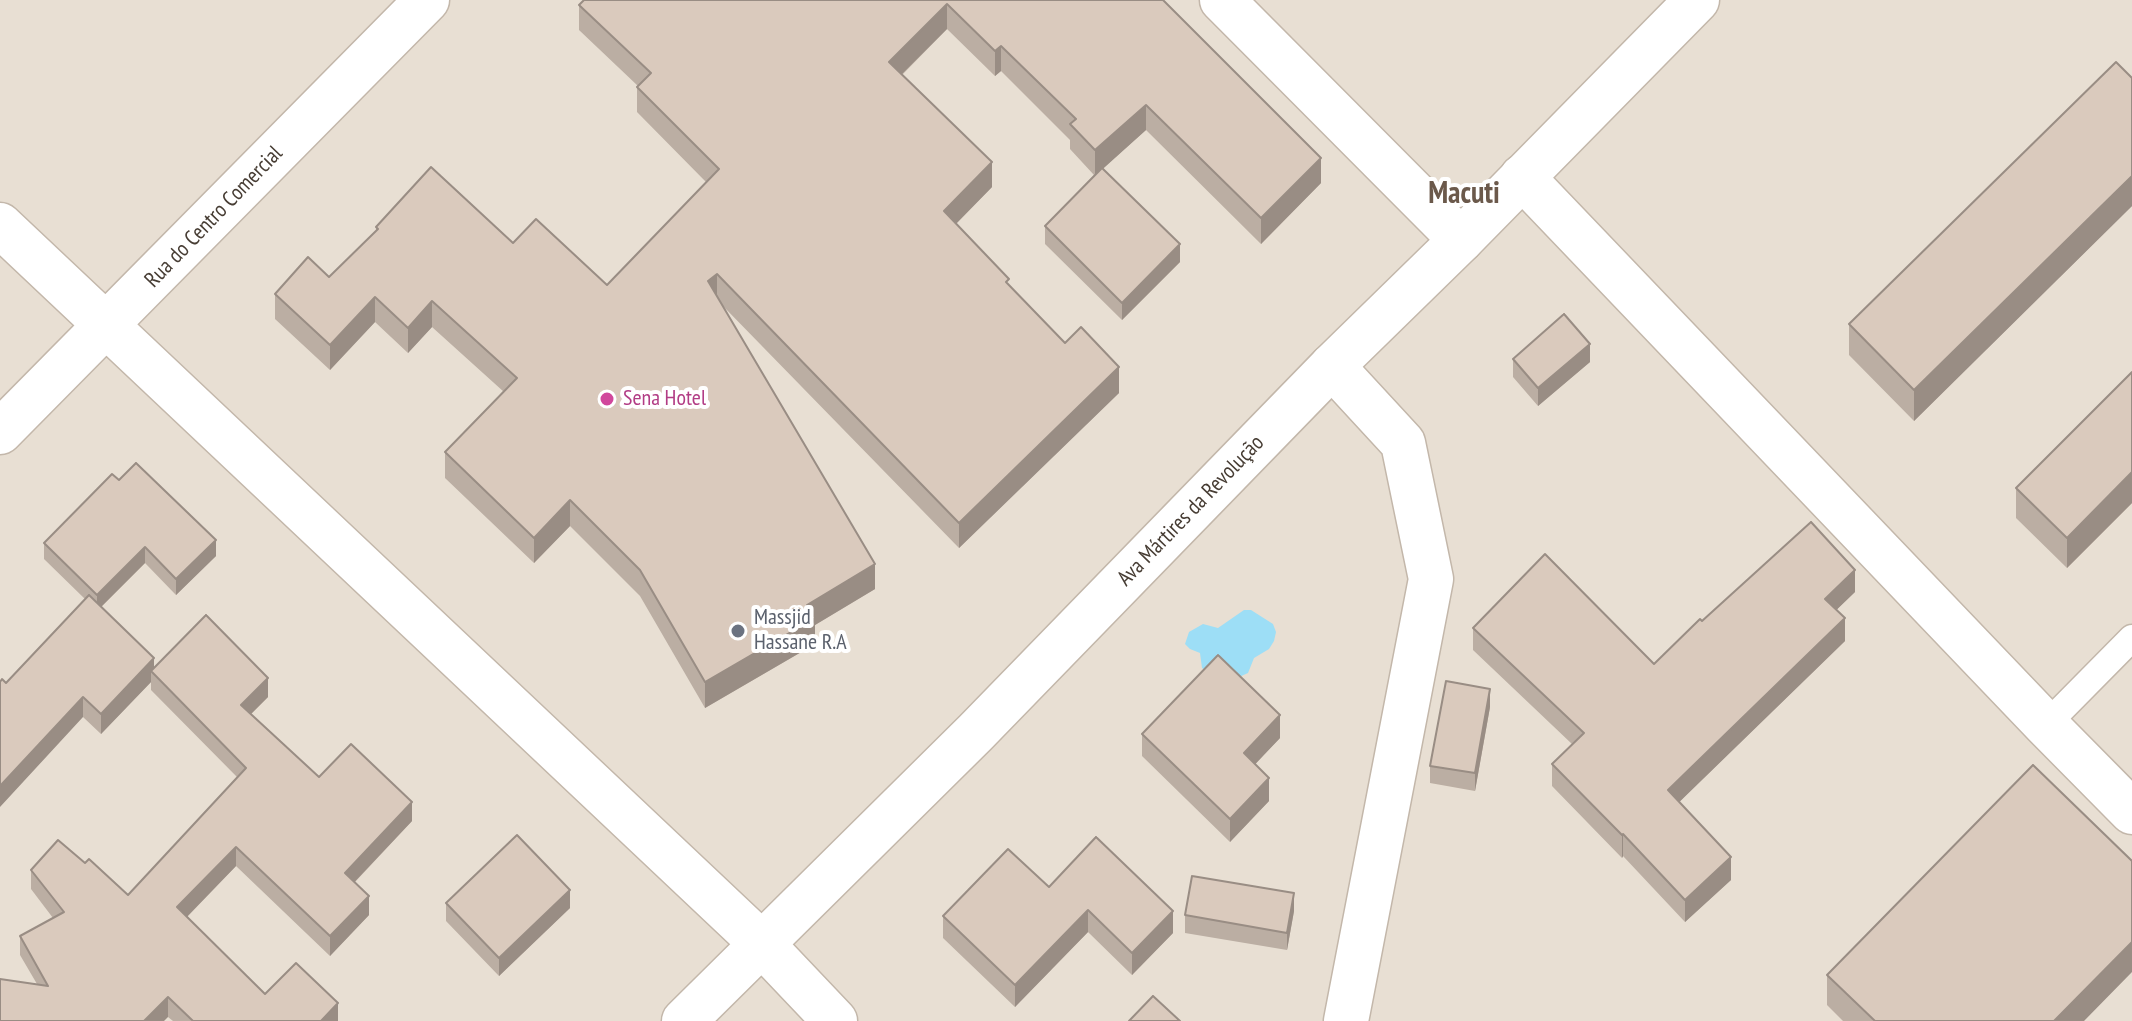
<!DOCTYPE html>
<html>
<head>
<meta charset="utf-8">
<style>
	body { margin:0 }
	canvas { display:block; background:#f4eee5 }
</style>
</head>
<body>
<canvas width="2132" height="1021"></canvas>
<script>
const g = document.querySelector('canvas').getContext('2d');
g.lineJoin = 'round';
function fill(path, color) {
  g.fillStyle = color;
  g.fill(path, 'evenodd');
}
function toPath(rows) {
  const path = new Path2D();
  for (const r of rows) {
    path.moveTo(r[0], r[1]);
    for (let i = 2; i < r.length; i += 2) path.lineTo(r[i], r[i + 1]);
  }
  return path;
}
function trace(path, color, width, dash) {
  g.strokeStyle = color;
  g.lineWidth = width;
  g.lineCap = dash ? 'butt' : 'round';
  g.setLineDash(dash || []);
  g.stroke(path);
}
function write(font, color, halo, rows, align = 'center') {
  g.font = font + ' "PT Sans Narrow",sans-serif';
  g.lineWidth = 8;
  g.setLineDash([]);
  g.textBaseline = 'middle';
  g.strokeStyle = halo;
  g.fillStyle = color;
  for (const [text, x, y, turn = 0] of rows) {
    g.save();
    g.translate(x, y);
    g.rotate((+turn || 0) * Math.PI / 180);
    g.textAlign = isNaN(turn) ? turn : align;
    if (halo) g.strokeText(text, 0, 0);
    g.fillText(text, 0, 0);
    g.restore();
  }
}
const residential = toPath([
	[0,0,2132,0,2132,1021,0,1021]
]);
const water = toPath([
	[1244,610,1251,610,1273,624,1276,632,1274,641,1269,649,1254,658,1248,673,1239,677,1210,673,1202,668,1200,653,1190,649,1185,644,1189,632,1203,624,1218,628]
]);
const service = toPath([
	[2046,725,2132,638]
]);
const minor = toPath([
	[1222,0,1461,240],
	[1522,177,2046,725,2132,812],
	[0,225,761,943,835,1021],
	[1332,366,1403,443,1431,579,1346,1021],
	[0,432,427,0]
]);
const tertiary = toPath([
	[684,1021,976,732,1332,366,1461,240,1697,0]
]);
const wall = toPath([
	[1163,0,1321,183,1261,244,1146,130,1103,168,1180,262,1122,320,1045,244,1045,226,1094,175,1070,149,1070,140,1001,71,995,76,947,29,902,75,992,187,956,224,1009,285,1065,343,1119,393,959,548,722,305,875,589,815,625,815,644,705,708,640,596,570,526,534,563,445,478,445,452,504,392,432,327,408,353,375,322,330,370,275,319,275,294,329,277,376,231,376,227,513,243,607,285,706,182,637,112,637,87,638,86,579,30,579,5],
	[2132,78,2132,206,1914,421,1849,355,1849,324],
	[1513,359,1590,362,1538,406,1513,377],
	[2132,372,2132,503,2067,568,2016,518,2016,488],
	[119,480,216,556,176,595,145,563,101,607,154,667,268,697,251,714,319,777,412,821,355,882,369,915,330,956,236,866,187,917,265,994,338,1021,173,1021,168,1017,37,984,20,955,20,936,53,918,31,889,31,870,85,863,128,895,237,777,151,690,151,682,101,734,83,717,6,683,85,599,44,559,44,543],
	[1855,592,1836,610,1845,641,1679,802,1731,880,1685,922,1623,856,1622,858,1552,786,1552,764,1572,744,1473,650,1473,628,1654,664,1702,621],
	[1490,707,1475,791,1430,783,1430,766],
	[1142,734,1280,738,1255,764,1269,801,1230,842,1142,756],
	[1049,887,1173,933,1132,975,1088,932,1015,1007,943,938,943,916],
	[446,903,570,908,499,976,446,921],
	[1294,911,1287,950,1185,933,1185,915],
	[1827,975,2084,1021,1843,1021,1827,1005]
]);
const shadedWall = toPath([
	[947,4,947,29,889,87,889,62],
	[1001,46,1001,71,995,76,995,51],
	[1146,105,1146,130,1095,176,1095,150],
	[1321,158,1321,183,1261,244,1261,218],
	[992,162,992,187,944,236,944,211],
	[2132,176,2132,206,1914,421,1914,390],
	[1180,244,1180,262,1122,320,1122,303],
	[717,274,717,300,708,281],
	[375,297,375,322,330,370,330,345],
	[432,301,432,327,408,353,408,328],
	[1590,344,1590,362,1538,406,1538,388],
	[1119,367,1119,393,959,548,959,523],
	[2132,472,2132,503,2067,568,2067,538],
	[570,500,570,526,534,563,534,538],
	[216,540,216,556,176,595,176,579],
	[145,547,145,563,97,611,97,595],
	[875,564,875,589,815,625,815,644,705,708,705,682,807,605],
	[1855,570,1855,592,1825,621,1825,599],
	[1845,618,1845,641,1668,813,1668,790],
	[154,658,154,674,151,671,151,682,101,734,101,714],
	[268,678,268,697,241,724,241,705],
	[1490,689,1490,707,1475,791,1475,773],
	[83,697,83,717,0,807,0,786],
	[1280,715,1280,738,1244,776,1244,753],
	[1269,778,1269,801,1230,842,1230,819],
	[412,802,412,821,345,892,345,873],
	[1623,834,1623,856,1622,858,1622,835],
	[236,847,236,866,177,927,177,907],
	[1731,857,1731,880,1685,922,1685,900],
	[570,890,570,908,499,976,499,958],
	[1294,893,1294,911,1287,950,1287,933],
	[369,896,369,915,330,956,330,936],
	[1088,910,1088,932,1015,1007,1015,985],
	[1173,911,1173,933,1132,975,1132,953],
	[2132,942,2132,972,2084,1021,2054,1021],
	[168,997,168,1017,164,1021,144,1021],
	[338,1003,338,1021,321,1021]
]);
const building = toPath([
	[584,0,1163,0,1321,158,1261,218,1146,105,1095,150,1070,124,1076,119,1001,46,995,51,947,4,889,62,992,162,944,211,1009,279,1006,282,1065,343,1081,327,1119,367,959,523,717,274,708,281,875,564,807,605,815,618,705,682,640,570,570,500,534,538,445,452,517,378,432,301,408,328,375,297,330,345,275,294,308,257,329,277,378,229,376,227,431,167,513,243,536,219,607,285,719,169,637,87,651,73,579,5,584,0],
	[2116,62,2132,78,2132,176,1914,390,1849,324,2116,62],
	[1102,168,1180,244,1122,303,1045,226,1102,168],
	[1564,314,1590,344,1538,388,1513,359,1564,314],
	[2132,372,2132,472,2067,538,2016,488,2132,372],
	[136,463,216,540,176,579,145,547,97,595,44,543,112,474,119,480,136,463],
	[1811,522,1855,570,1825,599,1845,618,1668,790,1731,857,1685,900,1623,834,1622,835,1552,764,1584,733,1473,628,1545,554,1654,664,1700,619,1702,621,1811,522],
	[89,595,154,658,101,714,83,697,0,786,0,682,2,679,6,683,89,595],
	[206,615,268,678,241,705,319,777,351,744,412,802,345,873,369,896,330,936,236,847,177,907,265,994,296,963,338,1003,321,1021,193,1021,168,997,144,1021,0,1021,0,979,48,986,20,936,64,912,31,870,58,840,85,863,89,859,128,895,246,768,151,671,206,615],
	[1218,655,1280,715,1244,753,1269,778,1230,819,1142,734,1218,655],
	[1446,681,1490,689,1475,773,1430,766,1446,681],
	[2033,765,2132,861,2132,942,2054,1021,1875,1021,1827,975,2033,765],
	[517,835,570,890,499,958,446,903,517,835],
	[1096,837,1173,911,1132,953,1088,910,1015,985,943,916,1008,849,1049,887,1096,837],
	[1192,876,1294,893,1287,933,1185,915,1192,876],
	[1153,996,1180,1021,1129,1021,1153,996]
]);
const markers = [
	[607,399,8,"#d1479c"],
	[738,631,8,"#6b7280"]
];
const streetNames = [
	["Rua do Centro Comercial",214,217,-46],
	["Ava Mártires da Revolução",1191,511,-46]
];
const hotelNames = [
	["Sena Hotel",623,399]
];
const worshipNames = [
	["Massjid",754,618],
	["Hassane R.A",754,643]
];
const districtNames = [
	["Macuti",1464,194]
];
fill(residential, '#e8dfd3');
fill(water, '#9ddef6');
trace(service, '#c3b7aa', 29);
trace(minor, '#c3b7aa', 47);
trace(tertiary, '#c3b7aa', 47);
trace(service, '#fff', 26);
trace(minor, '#fff', 44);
trace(tertiary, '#fff', 44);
fill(wall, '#bbaea3');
fill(shadedWall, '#998d84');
fill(building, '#dacabd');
trace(building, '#998d84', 2);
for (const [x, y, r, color] of markers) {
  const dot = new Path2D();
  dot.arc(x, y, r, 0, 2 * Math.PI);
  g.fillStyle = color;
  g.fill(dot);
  trace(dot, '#fff', 3);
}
write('22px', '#473d34', '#fff', streetNames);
write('22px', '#b23c85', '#fff', hotelNames, 'left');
write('22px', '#5b616d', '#fff', worshipNames, 'left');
write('bold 30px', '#6b594b', '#fff', districtNames);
</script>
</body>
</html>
